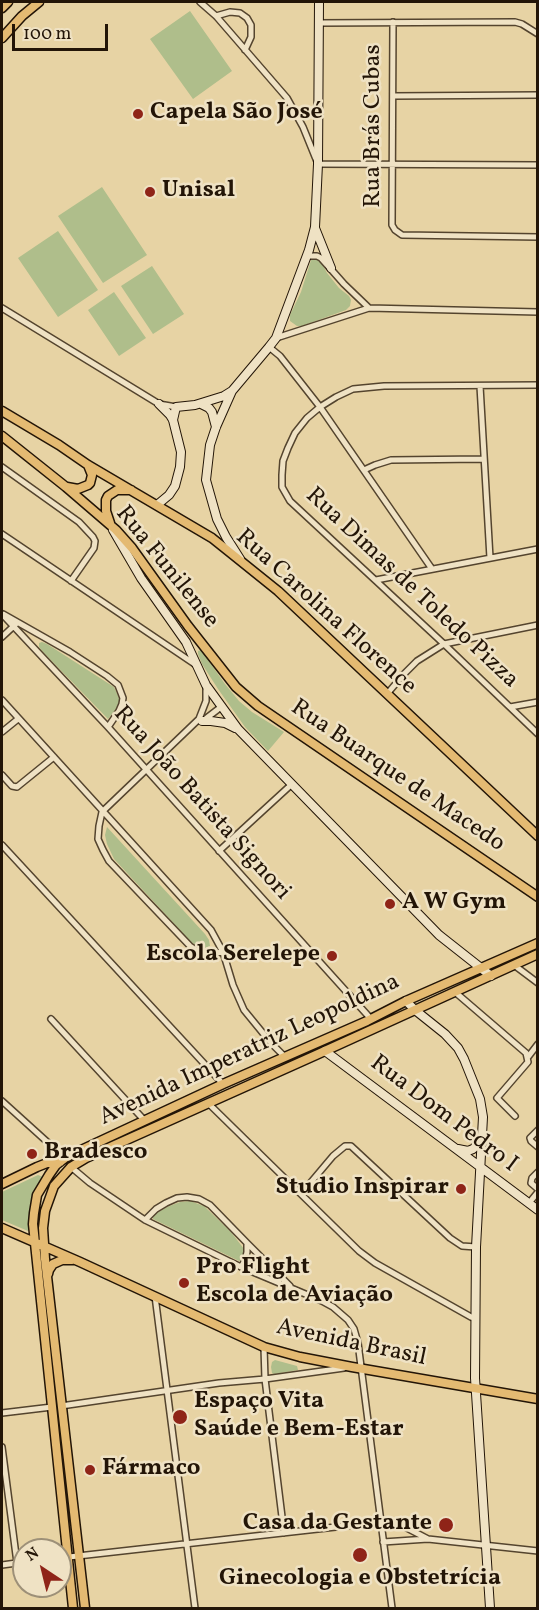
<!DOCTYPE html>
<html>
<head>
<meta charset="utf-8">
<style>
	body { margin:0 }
	#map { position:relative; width:539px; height:1610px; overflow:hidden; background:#e7d3a4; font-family:Vollkorn,serif }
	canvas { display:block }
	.frame { position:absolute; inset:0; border:3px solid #231507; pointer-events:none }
	.north { position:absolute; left:12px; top:1538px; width:60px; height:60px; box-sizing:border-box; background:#efe2c4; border:2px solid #9d9078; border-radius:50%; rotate:325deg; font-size:16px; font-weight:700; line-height:24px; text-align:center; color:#231507 }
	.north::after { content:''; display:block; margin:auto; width:21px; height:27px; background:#8f2418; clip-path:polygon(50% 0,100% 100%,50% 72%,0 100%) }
	.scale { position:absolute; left:12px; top:24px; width:96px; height:27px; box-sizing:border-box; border:3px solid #231507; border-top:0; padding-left:8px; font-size:18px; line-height:21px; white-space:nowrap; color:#231507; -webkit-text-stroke:4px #efe2c4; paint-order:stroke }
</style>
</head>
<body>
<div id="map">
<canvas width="539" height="1610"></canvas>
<div class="frame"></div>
<div class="north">N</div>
<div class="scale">100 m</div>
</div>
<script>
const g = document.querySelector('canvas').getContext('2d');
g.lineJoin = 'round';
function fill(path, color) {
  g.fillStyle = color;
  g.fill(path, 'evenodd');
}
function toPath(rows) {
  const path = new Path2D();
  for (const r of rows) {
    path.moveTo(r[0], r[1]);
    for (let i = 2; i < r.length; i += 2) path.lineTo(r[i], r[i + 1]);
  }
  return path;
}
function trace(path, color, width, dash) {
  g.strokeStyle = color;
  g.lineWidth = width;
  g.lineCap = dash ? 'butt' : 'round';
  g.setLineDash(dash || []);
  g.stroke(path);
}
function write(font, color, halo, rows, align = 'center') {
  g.font = font + ' Vollkorn,serif';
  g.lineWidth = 5;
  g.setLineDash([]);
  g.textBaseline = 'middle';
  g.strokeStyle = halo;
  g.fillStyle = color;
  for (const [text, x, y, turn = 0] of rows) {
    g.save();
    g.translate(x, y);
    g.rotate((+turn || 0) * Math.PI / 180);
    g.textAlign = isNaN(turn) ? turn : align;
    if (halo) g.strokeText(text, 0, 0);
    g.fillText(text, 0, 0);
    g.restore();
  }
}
const green = toPath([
	[190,11,232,71,193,99,150,39],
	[102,187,147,255,103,283,58,216],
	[58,231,98,290,58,317,18,258],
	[313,259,320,260,327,273,339,288,349,296,351,300,350,306,346,310,302,326,297,326,290,321,290,315,301,292,311,260],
	[152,266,184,314,153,334,121,286],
	[114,292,146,338,119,356,88,310],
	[42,642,47,644,114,687,119,698,119,705,108,719,43,652,39,647,39,643],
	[201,650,225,684,239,701,252,712,284,732,268,751,245,727,218,689,202,664,198,654,198,651],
	[107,827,205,934,209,940,210,946,205,948,198,946,191,942,114,859,107,844,105,835],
	[38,1175,43,1177,28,1231,2,1220,2,1192],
	[190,1201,204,1206,231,1232,244,1249,245,1254,243,1260,239,1261,153,1219,153,1217,155,1214,167,1207,180,1202],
	[275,1360,297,1366,298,1370,274,1374,272,1373,271,1367,272,1362]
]);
const street = toPath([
	[200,2,216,16,287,98,303,127,318,164,538,165],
	[216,16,230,12,240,13,247,18,251,25,251,37,245,50],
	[393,22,392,225,395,230,402,235,538,237],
	[318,23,515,22,522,24,538,34],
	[393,96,538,95],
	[307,256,317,256,321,258,344,284,369,308],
	[2,308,159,404,176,407],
	[276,338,369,308,538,312],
	[269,347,280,356,320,407,432,569],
	[538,385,384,386,353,389,336,397,320,407,307,418,295,433,288,448,283,461,282,475,282,487,290,501,444,644,538,734],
	[480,386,490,558],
	[2,467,79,522,93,537,95,541,94,548,71,581],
	[364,470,375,465,391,460,483,459],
	[2,534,196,665],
	[376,580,538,549],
	[2,614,108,727,371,1019],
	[3,614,70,652,107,676,118,685,123,698,122,704,119,711,108,727],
	[2,637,16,624],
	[206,686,206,701,199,719,102,812,99,826,98,839,103,850,109,861,190,946,199,952,208,954,223,952],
	[387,694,404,674,417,661,444,644,538,625],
	[2,700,211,930,223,952,233,985,244,1010,271,1043,284,1056],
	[510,707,538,702],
	[204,720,221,707],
	[2,732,18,719],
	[2,775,12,786,17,787,54,757],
	[2,845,223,1084],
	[219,851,292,784],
	[514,965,538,983],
	[455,992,526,1053,528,1062,497,1098,515,1116],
	[51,1019,145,1121],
	[528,1057,538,1044],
	[2,1101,65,1158],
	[208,1103,359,1251,375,1263,471,1317,475,1318],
	[538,1130,530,1138,531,1141,538,1147],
	[71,1167,90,1183,145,1220,241,1267,322,1301,333,1307,348,1320,354,1329,358,1343,392,1608],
	[538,1172,532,1178,531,1183,538,1189],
	[301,1194,333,1156,345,1146,351,1146,450,1238,462,1246,476,1247],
	[529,1203,538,1192],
	[145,1220,156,1209,166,1203,177,1198,187,1197,199,1199,210,1205,247,1243,247,1252,245,1261,241,1267],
	[247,1243,290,1286],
	[155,1296,195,1608],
	[264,1347,265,1379,284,1533],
	[61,1406,219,1383,265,1379,344,1368],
	[2,1413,52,1407],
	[2,1447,17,1563],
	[383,1542,428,1539,538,1551],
	[60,1558,389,1521,403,1526,428,1539],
	[2,1565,24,1562]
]);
const secondary = toPath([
	[315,228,331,268],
	[232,391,216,427,210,445,206,480,217,519,226,537,240,559],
	[201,404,209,408,212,412,216,427],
	[173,420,176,407,195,405,224,396,232,391,269,347,276,338,309,250,315,227,318,164,319,2],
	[157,505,169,495,175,486,180,467,181,452,173,420,170,415,159,404],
	[113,530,141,578,186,642,206,685,238,729,439,935,491,976],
	[202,721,211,721,225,723,235,728],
	[406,1001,415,1010,445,1034,458,1048,464,1059,480,1099,483,1117,476,1247,475,1378,490,1608],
	[325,1051,538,1210],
	[458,1149,468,1151,473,1149,477,1145,481,1138]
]);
const primary = toPath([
	[2,8,8,2],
	[2,38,22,16,39,2],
	[2,411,59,445,88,465,212,538,232,554,278,591,538,836],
	[2,436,66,487,116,530,132,548,188,626,236,687,258,706,538,897],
	[67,487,78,489,88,485,90,483,92,475,88,465],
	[110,523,106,511,106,500,108,496,117,490,131,490],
	[2,1184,37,1167,47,1163,60,1162],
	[2,1228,80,1262,264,1347,300,1357,352,1367,538,1399],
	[48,1274,49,1270,53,1264,62,1260,72,1260],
	[73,1608,33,1224,34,1213,37,1195,49,1175,56,1165,65,1158,77,1152,223,1084,367,1021,406,1001,538,943],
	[85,1608,45,1259,43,1228,45,1211,54,1186,71,1167,86,1158,316,1055,538,954]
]);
const markers = [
	[138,114,6,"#8f2418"],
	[150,192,6,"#8f2418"],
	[390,904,6,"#8f2418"],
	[332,956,6,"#8f2418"],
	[32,1154,6,"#8f2418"],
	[461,1189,6,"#8f2418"],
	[184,1283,6,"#8f2418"],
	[180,1417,8,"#8f2418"],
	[90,1470,6,"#8f2418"],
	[446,1525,8,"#8f2418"],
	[360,1555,8,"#8f2418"]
];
const poiNames = [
	["Capela São José",150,114],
	["Unisal",162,192],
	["A W Gym",402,904],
	["Escola Serelepe",320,956,"right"],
	["Bradesco",44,1154],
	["Studio Inspirar",449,1189,"right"],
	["Pro Flight",196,1269],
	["Escola de Aviação",196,1297],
	["Espaço Vita",194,1403],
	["Saúde e Bem-Estar",194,1431],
	["Fármaco",102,1470],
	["Casa da Gestante",432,1525,"right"],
	["Ginecologia e Obstetrícia",360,1580,"center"]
];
const streetNames = [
	["Rua Brás Cubas",375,126,-90],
	["Rua Funilense",166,568,51],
	["Rua Dimas de Toledo Pizza",411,589,43],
	["Rua Carolina Florence",325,613,42],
	["Rua Buarque de Macedo",397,777,34],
	["Rua João Batista Signori",201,804,48],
	["Avenida Imperatriz Leopoldina",250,1051,-25],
	["Rua Dom Pedro I",443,1115,37],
	["Avenida Brasil",351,1344,12]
];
fill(green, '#afbe8b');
trace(street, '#54442e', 8);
trace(secondary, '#231507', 10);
trace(primary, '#231507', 11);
trace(street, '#efe2c4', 5);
trace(secondary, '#efe2c4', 8);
trace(primary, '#e4ba72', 8);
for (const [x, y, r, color] of markers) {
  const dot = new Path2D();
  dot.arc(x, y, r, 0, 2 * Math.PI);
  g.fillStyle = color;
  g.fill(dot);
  trace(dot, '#efe2c4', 2);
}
write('bold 24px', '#231507', '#efe2c4', poiNames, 'left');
write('24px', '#231507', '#efe2c4', streetNames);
</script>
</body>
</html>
